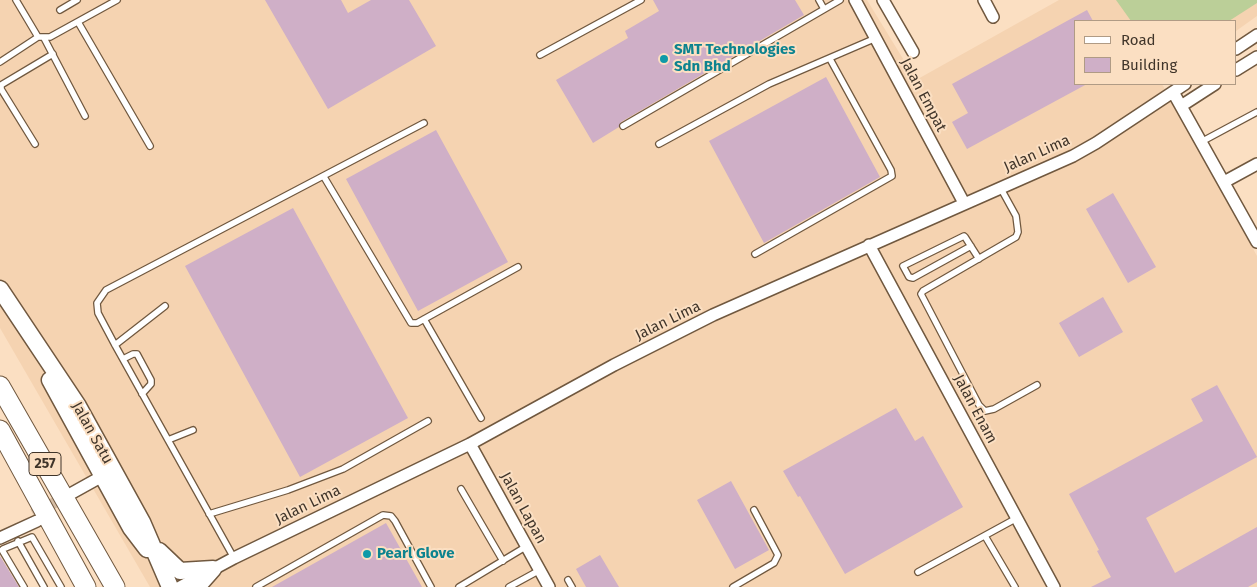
<!DOCTYPE html>
<html>
<head>
<meta charset="utf-8">
<style>
	body { margin:0 }
	#map { position:relative; width:1257px; height:587px; overflow:hidden; background:#fbdfc2; font-family:"Fira Sans",sans-serif }
	canvas { display:block }
	.legend { position:absolute; left:1074px; top:20px; width:162px; height:65px; box-sizing:border-box; background:#fbdfc2; border:1px solid #b09b85; margin:0; padding:6px 9px; list-style:none; font-size:15px; color:#40352a }
	.legend li { display:flex; align-items:center; gap:10px; height:25px }
	.legend b { width:25px; border:1px solid #b09b85 }
</style>
</head>
<body>
<div id="map">
<canvas width="1257" height="587"></canvas>
<ul class="legend">
<li><b style="height:6px;background:#fff"></b>Road</li>
<li><b style="height:14px;background:#cfafc7"></b>Building</li>
</ul>
</div>
<script>
const g = document.querySelector('canvas').getContext('2d');
g.lineJoin = 'round';
function fill(path, color) {
  g.fillStyle = color;
  g.fill(path, 'evenodd');
}
function toPath(rows) {
  const path = new Path2D();
  for (const r of rows) {
    path.moveTo(r[0], r[1]);
    for (let i = 2; i < r.length; i += 2) path.lineTo(r[i], r[i + 1]);
  }
  return path;
}
function trace(path, color, width, dash) {
  g.strokeStyle = color;
  g.lineWidth = width;
  g.lineCap = dash ? 'butt' : 'round';
  g.setLineDash(dash || []);
  g.stroke(path);
}
function write(font, color, halo, rows, align = 'center') {
  g.font = font + ' "Fira Sans",sans-serif';
  g.lineWidth = 4;
  g.setLineDash([]);
  g.textBaseline = 'middle';
  g.strokeStyle = halo;
  g.fillStyle = color;
  for (const [text, x, y, turn = 0] of rows) {
    g.save();
    g.translate(x, y);
    g.rotate((+turn || 0) * Math.PI / 180);
    g.textAlign = isNaN(turn) ? turn : align;
    if (halo) g.strokeText(text, 0, 0);
    g.fillText(text, 0, 0);
    g.restore();
  }
}
const built = toPath([
	[0,0,867,0,916,80,1059,0,1257,0,1257,16,1236,31,1236,21,1076,21,1076,84,1162,84,1257,256,1257,587,150,587,0,328]
]);
const green = toPath([
	[1116,0,1257,0,1257,3,1229,21,1131,21]
]);
const building = toPath([
	[265,0,341,0,348,13,371,0,409,0,436,46,328,109],
	[653,0,795,0,804,15,621,122,619,127,593,143,556,80,628,38,625,31,659,11],
	[1087,10,1093,21,1076,21,1076,84,1087,84,967,149,952,122,968,113,952,84],
	[826,77,880,177,764,243,709,141],
	[436,130,508,262,418,311,346,179],
	[1113,193,1156,267,1128,283,1086,209],
	[293,208,408,418,300,477,185,266],
	[1103,297,1123,332,1079,357,1059,323],
	[1217,385,1257,457,1146,518,1175,573,1257,527,1257,582,1248,587,1091,587,1111,577,1097,551,1099,550,1069,494,1203,421,1191,399],
	[896,408,915,441,923,436,963,507,845,574,800,496,798,497,783,471],
	[731,481,769,550,735,569,697,500],
	[386,523,422,587,272,587],
	[600,555,619,587,586,587,576,569],
	[0,556,19,587,0,587]
]);
const minorTunnel = toPath([
	[33,514,69,495]
]);
const service = toPath([
	[16,0,38,37],
	[819,0,824,9],
	[60,10,77,0],
	[78,22,150,146],
	[44,38,85,116],
	[540,55,641,0],
	[0,62,38,37,50,37,117,0],
	[623,126,840,0],
	[1201,142,1257,112],
	[35,144,1,89,1,85,53,54],
	[659,144,769,84,876,38],
	[324,177,411,323,417,323,518,267],
	[1000,187,1016,216,1018,232,1016,237,923,291,921,294,979,405,985,411,994,409,1037,385],
	[971,246,913,278,909,277,903,266,964,236,965,237,979,259],
	[755,254,892,176,891,170,830,59],
	[424,319,481,418],
	[115,345,165,306],
	[123,359,133,354,137,354,151,380,151,384,142,394],
	[168,440,193,430],
	[461,489,503,561],
	[209,514,288,490,343,469,428,421],
	[985,536,1015,587],
	[18,541,44,587],
	[3,549,32,537,61,587],
	[2,550,24,587],
	[234,558,115,345,98,313,97,303,106,290,424,123],
	[918,572,1017,518],
	[568,580,572,587],
	[256,587,383,515,391,516,395,521,431,587],
	[459,587,527,546],
	[509,587,540,570],
	[733,587,774,563,778,555,754,510]
]);
const minor = toPath([
	[855,0,964,203],
	[883,0,913,52],
	[984,0,993,17],
	[1236,49,1257,35],
	[1236,70,1257,57],
	[1173,92,1257,242],
	[1181,106,1215,84],
	[1224,182,1257,164],
	[869,245,1054,587],
	[470,444,549,587],
	[72,493,108,473],
	[0,538,37,521],
	[180,587,234,558,470,444,614,365,713,315,1073,156,1096,143,1185,84]
]);
const secondary = toPath([
	[0,289,78,406,142,522,170,587],
	[50,380,131,528,147,549],
	[159,551,180,571,213,569],
	[197,587,213,569]
]);
const trunk = toPath([
	[0,386,115,587],
	[0,430,86,587]
]);
const markers = [
	[664,59,5,"#0f9aa8"],
	[367,554,5,"#0f9aa8"]
];
const shields = [
	[45,464,32]
];
const shieldNames = [
	["257",45,464]
];
const cultureNames = [
	["SMT Technologies",674,50],
	["Sdn Bhd",674,67],
	["Pearl Glove",377,554]
];
const streetNames = [
	["Jalan Empat",923,95,62],
	["Jalan Lima",1037,154,-24],
	["Jalan Lima",668,321,-26],
	["Jalan Enam",975,409,62],
	["Jalan Satu",92,433,61],
	["Jalan Lima",308,505,-26],
	["Jalan Lapan",523,508,61]
];
fill(built, '#f5d3b1');
fill(green, '#bbcf98');
fill(building, '#cfafc7');
trace(minorTunnel, '#d6bda4', 11, [11, 5.5]);
trace(service, '#70583f', 8);
trace(minor, '#70583f', 14);
trace(secondary, '#70583f', 19);
trace(trunk, '#70583f', 21);
trace(service, '#fff', 5.5);
trace(minor, '#fff', 11);
trace(secondary, '#fff', 16);
trace(trunk, '#fff', 19);
for (const [x, y, r, color] of markers) {
  const dot = new Path2D();
  dot.arc(x, y, r, 0, 2 * Math.PI);
  g.fillStyle = color;
  g.fill(dot);
  trace(dot, '#fbdfc2', 2);
}
for (const [x, y, w] of shields) {
  const box = new Path2D();
  box.roundRect(x - w / 2, y - 11.5, w, 23, 4);
  g.fillStyle = '#fbdfc2';
  g.fill(box);
  trace(box, '#40352a', 1);
}
write('bold 14px', '#40352a', null, shieldNames);
write('bold 15px', '#0d838f', '#fbdfc2', cultureNames, 'left');
write('15px', '#40352a', '#fbdfc2', streetNames);
</script>
</body>
</html>
